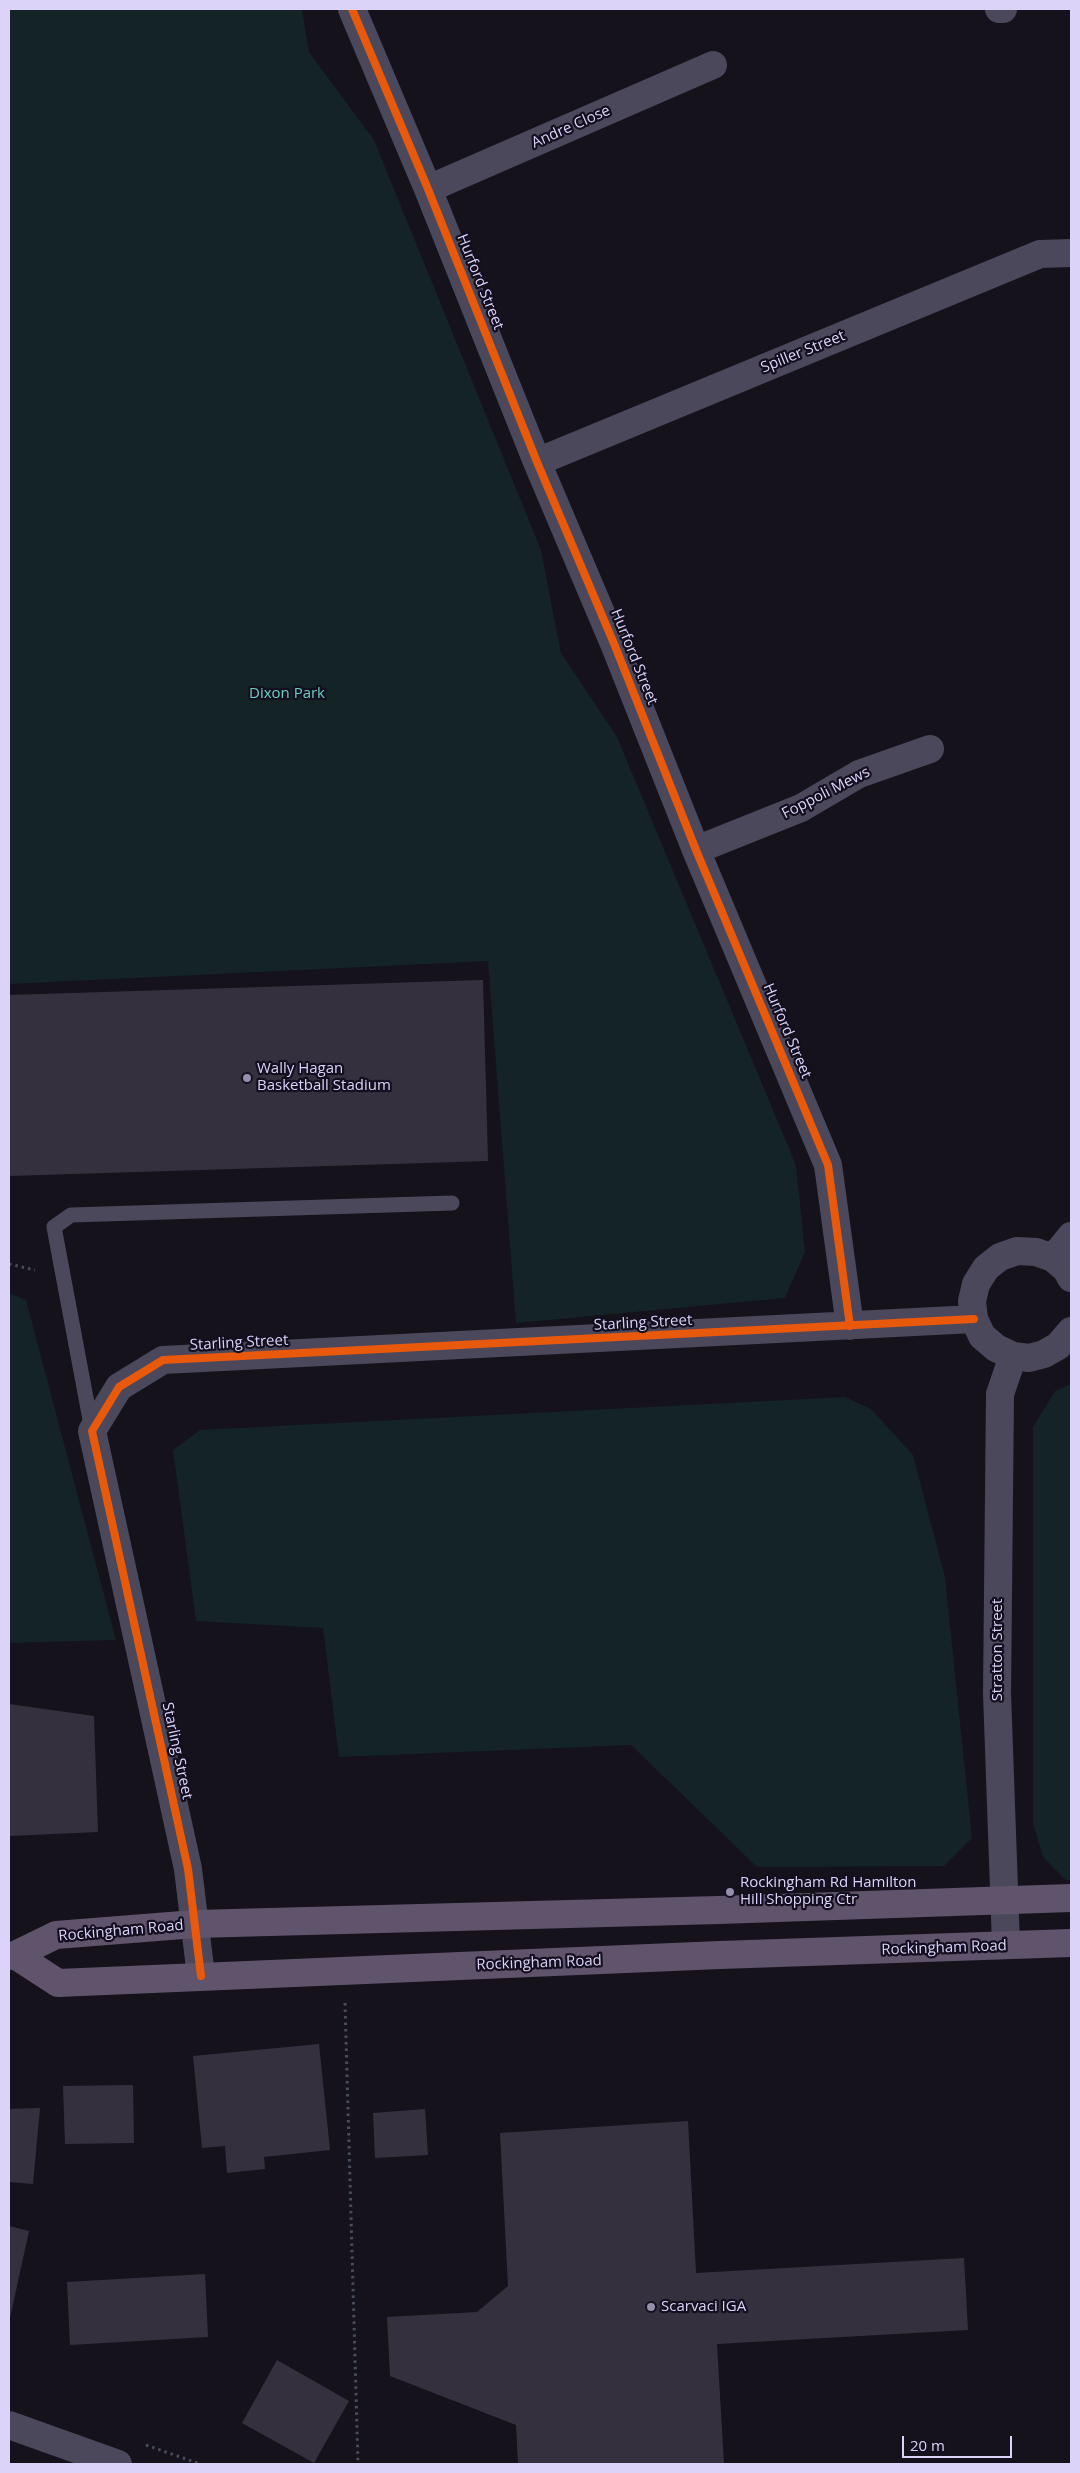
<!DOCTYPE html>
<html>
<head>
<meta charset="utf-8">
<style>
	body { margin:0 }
	#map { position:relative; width:1080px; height:2473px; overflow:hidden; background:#15121c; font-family:"Open Sans",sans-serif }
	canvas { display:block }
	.frame { position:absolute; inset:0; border:10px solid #dcd3f9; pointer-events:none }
	.scale { position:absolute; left:902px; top:2436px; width:110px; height:22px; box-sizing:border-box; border:2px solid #dcd3f9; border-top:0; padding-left:6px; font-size:15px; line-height:18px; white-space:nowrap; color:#dcd3f9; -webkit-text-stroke:4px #140f1f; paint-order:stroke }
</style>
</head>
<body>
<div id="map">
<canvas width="1080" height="2473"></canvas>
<div class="frame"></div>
<div class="scale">20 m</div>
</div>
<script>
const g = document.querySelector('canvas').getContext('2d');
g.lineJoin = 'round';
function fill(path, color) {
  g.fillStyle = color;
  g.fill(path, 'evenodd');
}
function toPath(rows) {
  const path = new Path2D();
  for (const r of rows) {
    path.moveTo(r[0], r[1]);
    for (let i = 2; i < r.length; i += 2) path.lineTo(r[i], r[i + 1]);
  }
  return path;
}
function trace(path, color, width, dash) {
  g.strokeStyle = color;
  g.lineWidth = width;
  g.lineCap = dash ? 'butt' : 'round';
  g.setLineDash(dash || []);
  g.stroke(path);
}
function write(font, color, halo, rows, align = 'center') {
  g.font = font + ' "Open Sans",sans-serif';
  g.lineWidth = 4.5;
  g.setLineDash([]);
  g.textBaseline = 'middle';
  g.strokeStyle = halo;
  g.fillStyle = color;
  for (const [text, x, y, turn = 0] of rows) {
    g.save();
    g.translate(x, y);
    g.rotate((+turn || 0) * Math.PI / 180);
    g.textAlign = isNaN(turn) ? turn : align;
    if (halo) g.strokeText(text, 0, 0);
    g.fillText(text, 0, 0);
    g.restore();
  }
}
const green = toPath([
	[9,9,302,9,309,52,374,140,541,550,561,653,617,737,796,1165,805,1252,785,1298,516,1323,488,961,9,984],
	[9,1293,26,1300,116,1640,9,1643],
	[1071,1384,1071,1880,1066,1880,1043,1857,1033,1824,1033,1427,1055,1391],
	[845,1397,871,1409,913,1455,945,1577,972,1838,944,1866,757,1867,631,1745,339,1757,323,1628,196,1621,173,1450,200,1430]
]);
const building = toPath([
	[483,980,488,1161,9,1176,9,995],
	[9,1704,94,1716,98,1832,9,1836],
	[319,2044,330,2150,264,2157,265,2169,227,2173,225,2146,202,2148,193,2056],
	[133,2085,134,2143,65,2144,63,2086],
	[40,2108,33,2184,9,2182,9,2109],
	[425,2109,428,2155,375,2158,373,2113],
	[688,2121,696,2273,964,2258,968,2330,717,2344,724,2464,518,2464,516,2425,390,2376,387,2317,477,2312,508,2286,500,2133],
	[9,2226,29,2231,10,2318,9,2318],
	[205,2274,208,2337,70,2345,67,2282],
	[277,2360,349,2401,314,2463,242,2423]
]);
const path = toPath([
	[9,1264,35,1270],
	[345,2003,358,2464],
	[146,2445,200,2464]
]);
const lane = toPath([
	[92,1430,54,1227,71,1215,452,1203]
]);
const street = toPath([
	[352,9,428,189,537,462,615,646,696,850,828,1165,850,1326],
	[999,9,1003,9],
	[428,189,713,65],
	[537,462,1040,254,1071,253],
	[696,850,801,808,859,774,930,749],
	[1053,1258,1071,1236],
	[1071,1278,1066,1269,1053,1258,1036,1252,1017,1251,1000,1257,986,1268,976,1284,972,1301,974,1319,982,1336,996,1348,1013,1356,1029,1358,1044,1354,1058,1346,1071,1331],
	[1006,1945,997,1693,1000,1394,1013,1356],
	[201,1976,188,1869,92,1431,119,1387,163,1360,974,1319],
	[9,2425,118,2464]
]);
const primary = toPath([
	[15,1955,58,1983,720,1955,1071,1943],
	[9,1956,15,1955,56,1935,195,1924,719,1910,1071,1898]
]);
const cycleway = toPath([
	[352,9,428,189,537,462,615,646,696,850,828,1165,850,1326],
	[201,1976,188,1869,92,1431,119,1387,163,1360,974,1319]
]);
const markers = [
	[247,1078,5,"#968fac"],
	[730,1892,5,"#968fac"],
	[651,2307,5,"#968fac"]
];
const streetNames = [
	["Andre Close",571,127,-24],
	["Hurford Street",480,282,68],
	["Spiller Street",803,352,-22],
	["Hurford Street",634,657,68],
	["Foppoli Mews",826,793,-27],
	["Hurford Street",787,1031,67],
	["Starling Street",643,1323,-3],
	["Starling Street",239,1343,-3],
	["Stratton Street",998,1650,-90],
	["Starling Street",177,1751,78],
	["Rockingham Road",121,1931,-5],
	["Rockingham Road",944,1948,-2],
	["Rockingham Road",539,1963,-2]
];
const parkNames = [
	["Dixon Park",287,694]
];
const poiNames = [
	["Wally Hagan",257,1069],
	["Basketball Stadium",257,1086],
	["Rockingham Rd Hamilton",740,1883],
	["Hill Shopping Ctr",740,1900],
	["Scarvaci IGA",661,2307]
];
fill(green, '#132326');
fill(building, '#35303e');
trace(path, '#474e5b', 3, [2.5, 4]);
trace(lane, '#4c485b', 15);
trace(street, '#4c485b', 28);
trace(primary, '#60536c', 28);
trace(cycleway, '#e8590c', 8);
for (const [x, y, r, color] of markers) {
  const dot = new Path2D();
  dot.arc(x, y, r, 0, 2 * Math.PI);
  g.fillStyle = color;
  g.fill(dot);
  trace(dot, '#140f1f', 2);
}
write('15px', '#dcd3f9', '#140f1f', streetNames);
write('15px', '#69cfc3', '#140f1f', parkNames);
write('15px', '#dcd3f9', '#140f1f', poiNames, 'left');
</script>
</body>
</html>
